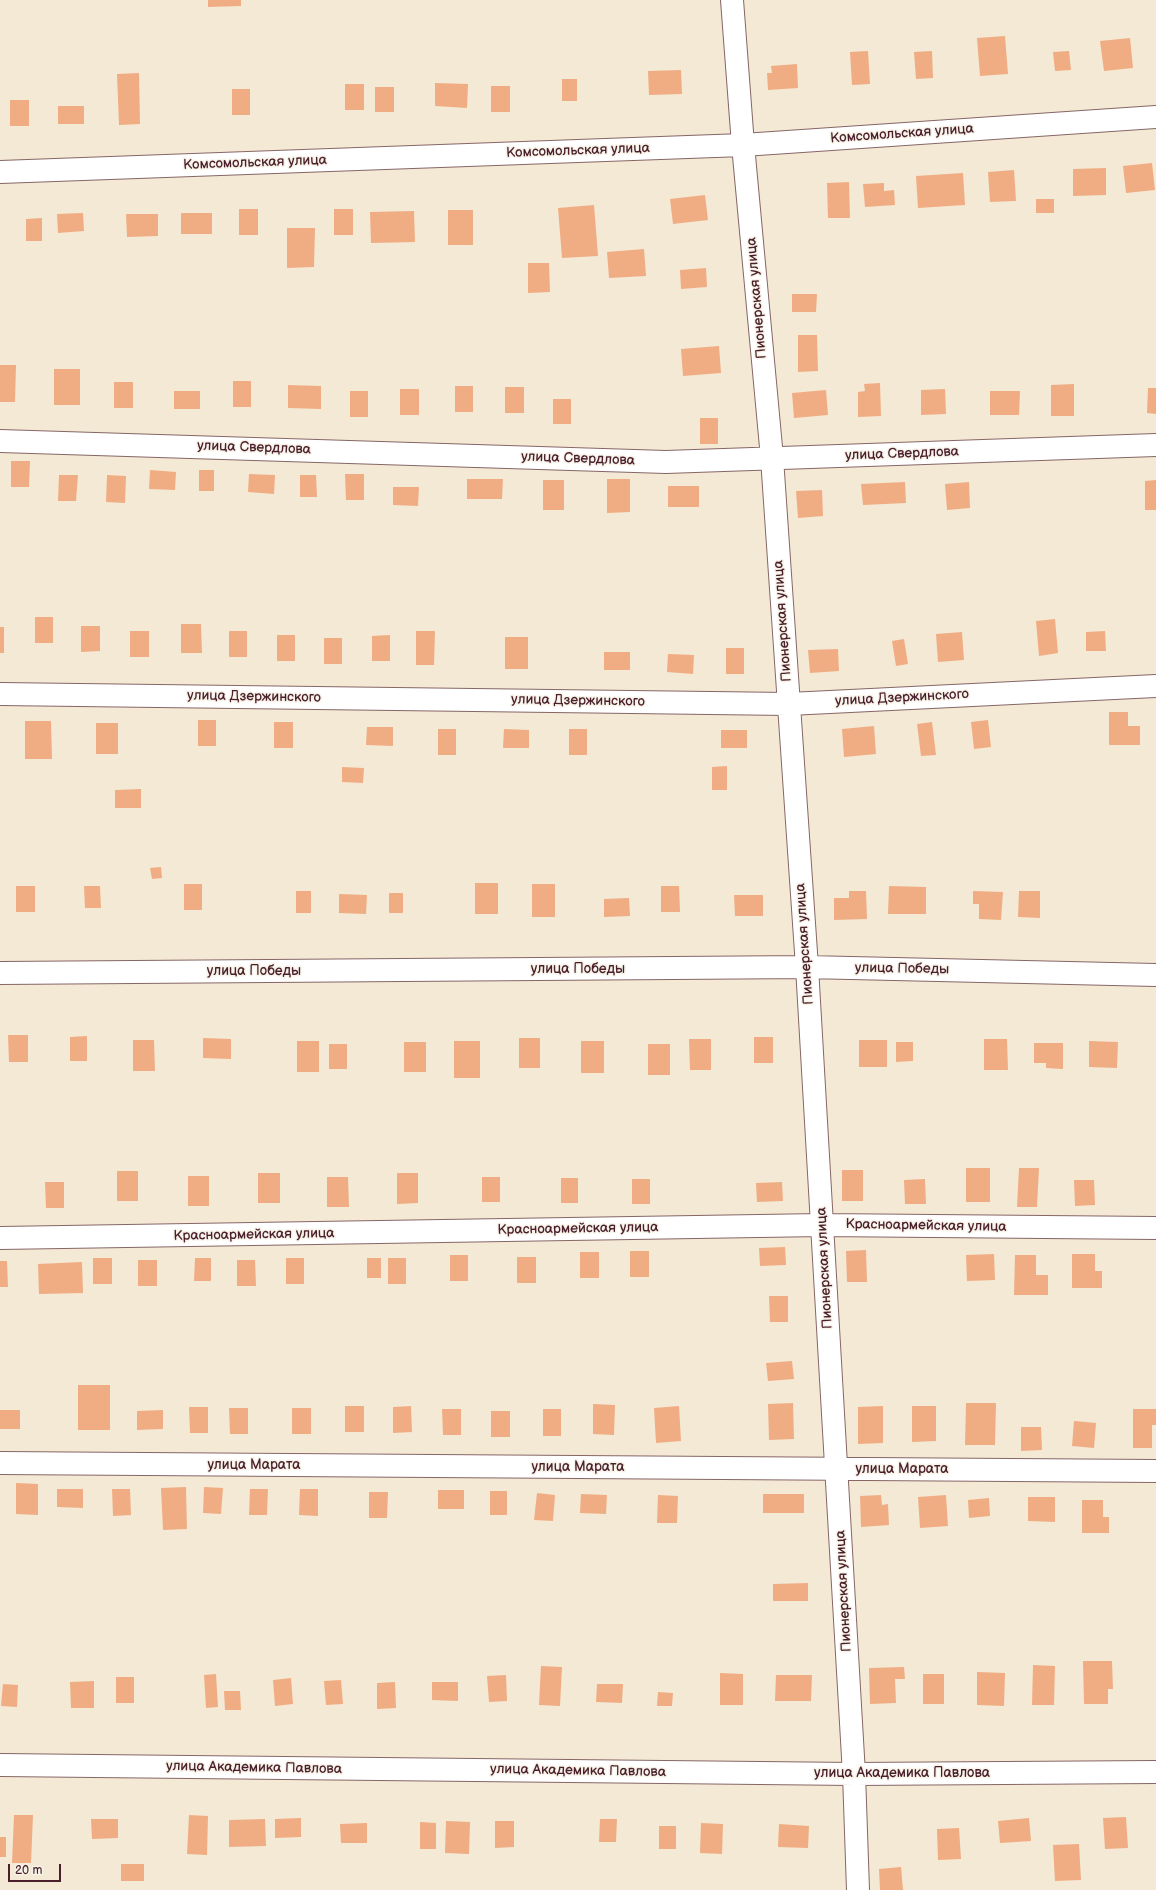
<!DOCTYPE html>
<html>
<head>
<meta charset="utf-8">
<style>
	body { margin:0 }
	#map { position:relative; width:1156px; height:1890px; overflow:hidden; background:#f4e9d5; font-family:"Balsamiq Sans",sans-serif }
	canvas { display:block }
	.scale { position:absolute; left:8px; top:1864px; width:53px; height:18px; box-sizing:border-box; border:2px solid #4a1f2b; border-top:0; padding-left:5px; font-size:12px; line-height:14px; white-space:nowrap; color:#4a1f2b; -webkit-text-stroke:3px #f7f3e8; paint-order:stroke }
</style>
</head>
<body>
<div id="map">
<canvas width="1156" height="1890"></canvas>
<div class="scale">20 m</div>
</div>
<script>
const g = document.querySelector('canvas').getContext('2d');
g.lineJoin = 'round';
function fill(path, color) {
  g.fillStyle = color;
  g.fill(path, 'evenodd');
}
function toPath(rows) {
  const path = new Path2D();
  for (const r of rows) {
    path.moveTo(r[0], r[1]);
    for (let i = 2; i < r.length; i += 2) path.lineTo(r[i], r[i + 1]);
  }
  return path;
}
function trace(path, color, width, dash) {
  g.strokeStyle = color;
  g.lineWidth = width;
  g.lineCap = dash ? 'butt' : 'round';
  g.setLineDash(dash || []);
  g.stroke(path);
}
function write(font, color, halo, rows, align = 'center') {
  g.font = font + ' "Balsamiq Sans",sans-serif';
  g.lineWidth = 3;
  g.setLineDash([]);
  g.textBaseline = 'middle';
  g.strokeStyle = halo;
  g.fillStyle = color;
  for (const [text, x, y, turn = 0] of rows) {
    g.save();
    g.translate(x, y);
    g.rotate((+turn || 0) * Math.PI / 180);
    g.textAlign = isNaN(turn) ? turn : align;
    if (halo) g.strokeText(text, 0, 0);
    g.fillText(text, 0, 0);
    g.restore();
  }
}
const building = toPath([
	[208,0,241,0,241,6,208,7],
	[1005,36,1008,74,980,76,977,38],
	[1130,38,1133,68,1104,71,1100,41],
	[868,51,870,84,852,85,850,52],
	[932,51,933,78,916,79,914,52],
	[1069,51,1071,70,1055,71,1053,52],
	[797,64,798,88,768,90,767,73,772,73,771,66],
	[681,70,682,94,649,95,648,71],
	[139,73,140,124,119,125,117,74],
	[562,79,577,79,577,101,562,101],
	[435,83,468,84,467,108,435,106],
	[345,84,364,84,364,110,345,110],
	[491,86,510,86,510,112,491,112],
	[375,87,394,87,394,112,375,112],
	[232,89,250,89,250,115,232,115],
	[10,100,29,100,29,126,10,126],
	[58,106,84,106,84,124,58,124],
	[1152,163,1155,190,1126,193,1123,166],
	[1106,168,1106,195,1073,196,1073,169],
	[1014,170,1016,201,990,202,988,172],
	[963,173,965,205,918,208,916,176],
	[849,182,850,218,828,218,827,183],
	[884,183,884,191,894,190,895,205,865,207,863,184],
	[705,195,708,220,673,224,670,199],
	[1036,199,1054,199,1054,213,1036,213],
	[594,205,598,256,562,258,558,208],
	[239,209,258,209,258,235,239,235],
	[334,209,353,209,353,235,334,235],
	[448,210,473,210,473,245,448,245],
	[414,211,415,242,371,243,370,212],
	[83,213,84,231,58,233,57,214],
	[181,213,212,213,212,234,181,234],
	[126,214,158,214,158,236,127,237],
	[42,218,42,241,26,241,26,219],
	[287,228,315,228,314,267,287,268],
	[644,249,646,276,609,278,607,252],
	[528,263,549,263,550,292,528,293],
	[706,268,707,287,681,289,680,270],
	[792,294,817,294,816,312,792,312],
	[798,335,817,335,818,371,798,372],
	[719,346,721,373,683,376,681,349],
	[0,365,16,365,15,402,0,402],
	[54,369,80,369,80,405,54,405],
	[233,381,251,381,251,407,233,407],
	[114,382,133,382,133,408,114,408],
	[880,383,881,416,858,417,858,392,865,391,864,384],
	[1074,384,1074,416,1051,416,1051,385],
	[288,385,321,386,321,409,288,408],
	[455,386,473,386,473,412,455,412],
	[505,387,524,387,524,413,505,413],
	[1148,388,1156,388,1156,414,1147,413],
	[400,389,419,389,419,415,400,415],
	[945,389,946,414,921,415,921,390],
	[826,390,828,415,794,418,792,393],
	[174,391,200,391,200,409,174,409],
	[350,391,368,391,368,417,350,417],
	[990,391,1020,391,1019,415,990,415],
	[553,399,571,399,571,424,553,424],
	[700,418,718,418,718,444,700,444],
	[11,461,30,461,29,487,11,487],
	[150,470,176,472,175,490,149,489],
	[199,470,214,470,214,491,199,491],
	[249,474,275,475,274,494,248,492],
	[345,474,364,474,364,500,346,500],
	[59,475,78,475,76,501,58,501],
	[107,475,126,476,125,503,106,502],
	[300,475,316,475,317,497,300,497],
	[467,479,503,479,502,499,467,499],
	[607,479,630,479,630,512,607,513],
	[543,480,564,480,564,510,543,510],
	[1156,480,1156,510,1145,510,1145,481],
	[905,482,906,503,863,505,861,484],
	[969,482,970,508,947,510,945,484],
	[668,486,699,486,699,507,668,507],
	[393,487,419,487,418,506,393,505],
	[822,490,823,516,798,518,796,491],
	[35,617,53,617,53,643,35,643],
	[1055,619,1058,653,1039,656,1036,621],
	[181,624,201,624,202,653,181,653],
	[81,626,100,626,100,651,81,652],
	[0,627,4,627,4,653,0,653],
	[130,631,149,631,149,657,130,657],
	[229,631,247,631,247,657,229,657],
	[416,631,435,631,434,665,416,665],
	[1105,631,1106,651,1086,651,1086,632],
	[962,632,964,660,938,662,936,634],
	[277,635,295,635,295,661,277,661],
	[390,635,390,661,372,661,372,636],
	[505,637,528,637,528,669,505,669],
	[324,638,342,638,342,664,324,664],
	[904,639,908,664,896,666,892,641],
	[726,648,744,648,744,674,726,674],
	[838,649,839,671,810,673,808,650],
	[604,652,630,652,630,670,604,670],
	[668,654,694,655,693,674,667,672],
	[1109,712,1128,712,1128,726,1140,726,1140,745,1109,745],
	[198,720,216,720,216,746,198,746],
	[988,720,991,747,974,749,971,722],
	[25,721,51,721,52,759,25,759],
	[274,722,293,722,293,748,274,748],
	[932,722,936,755,921,756,917,724],
	[96,723,118,723,118,754,96,754],
	[874,726,876,754,844,757,842,729],
	[367,727,393,727,393,746,366,745],
	[438,729,456,729,456,755,438,755],
	[504,729,529,730,529,748,503,748],
	[569,729,587,729,587,755,569,755],
	[721,730,747,730,747,748,721,748],
	[727,766,727,790,712,790,712,767],
	[342,767,364,768,363,783,342,782],
	[141,789,141,808,115,808,115,790],
	[161,867,162,878,152,879,150,868],
	[475,883,498,883,498,914,475,914],
	[184,884,202,884,202,910,184,910],
	[532,884,555,884,555,917,532,917],
	[16,886,35,886,35,912,16,912],
	[84,886,100,886,101,908,85,908],
	[661,886,679,886,680,912,661,912],
	[889,886,926,887,926,914,888,914],
	[296,891,311,891,311,913,296,913],
	[849,891,866,891,867,919,834,920,834,898,849,898],
	[973,891,1003,892,1001,920,979,919,979,904,973,904],
	[1019,891,1040,891,1040,918,1018,917],
	[389,893,403,893,403,913,389,913],
	[339,894,367,895,366,914,339,913],
	[734,895,763,895,763,916,735,916],
	[629,898,630,916,604,917,604,899],
	[8,1035,28,1035,28,1062,9,1062],
	[87,1036,87,1061,70,1061,70,1037],
	[754,1037,773,1037,773,1063,754,1063],
	[203,1038,231,1039,231,1059,203,1058],
	[519,1038,540,1038,540,1068,519,1068],
	[689,1039,711,1039,711,1070,690,1070],
	[984,1039,1007,1039,1008,1070,984,1070],
	[133,1040,154,1040,155,1071,133,1071],
	[859,1040,887,1040,887,1067,859,1067],
	[297,1041,319,1041,319,1072,297,1072],
	[454,1041,480,1041,480,1078,454,1078],
	[581,1041,604,1041,604,1073,581,1073],
	[1089,1041,1118,1042,1117,1068,1089,1067],
	[404,1042,426,1042,426,1072,404,1072],
	[896,1042,913,1042,913,1061,896,1062],
	[1034,1043,1063,1043,1063,1069,1046,1068,1046,1063,1034,1063],
	[329,1044,347,1044,347,1069,329,1069],
	[648,1044,670,1044,670,1075,648,1075],
	[966,1168,990,1168,990,1202,966,1202],
	[1019,1168,1039,1168,1037,1207,1017,1207],
	[842,1170,863,1170,863,1201,842,1201],
	[117,1171,138,1171,138,1201,117,1201],
	[258,1173,280,1173,280,1203,258,1203],
	[397,1173,418,1173,418,1203,397,1204],
	[188,1176,209,1176,209,1206,188,1206],
	[327,1177,348,1177,349,1207,327,1207],
	[482,1177,500,1177,500,1202,482,1202],
	[561,1178,578,1178,578,1203,561,1203],
	[632,1179,650,1179,650,1204,632,1204],
	[925,1179,926,1204,905,1204,904,1180],
	[1074,1180,1094,1180,1095,1205,1075,1206],
	[45,1182,64,1182,64,1208,46,1208],
	[782,1182,783,1201,757,1202,756,1183],
	[785,1247,786,1265,760,1266,759,1248],
	[866,1250,867,1282,847,1282,846,1251],
	[630,1251,649,1251,649,1277,630,1277],
	[580,1252,599,1252,599,1278,580,1278],
	[994,1254,995,1280,967,1281,966,1255],
	[1072,1254,1095,1254,1095,1271,1102,1271,1102,1288,1072,1288],
	[450,1255,468,1255,468,1281,450,1281],
	[1015,1255,1036,1255,1036,1275,1048,1275,1048,1295,1014,1295],
	[517,1257,536,1257,536,1283,517,1283],
	[93,1258,112,1258,112,1284,93,1284],
	[195,1258,211,1258,211,1281,194,1281],
	[286,1258,304,1258,304,1284,286,1284],
	[367,1258,381,1258,381,1278,367,1278],
	[388,1258,406,1258,406,1284,388,1284],
	[138,1260,157,1260,157,1286,138,1286],
	[237,1260,255,1260,256,1286,237,1286],
	[0,1261,7,1261,8,1287,0,1287],
	[82,1262,83,1293,39,1294,38,1264],
	[769,1296,788,1296,788,1322,770,1322],
	[792,1361,794,1379,768,1381,766,1363],
	[78,1385,110,1385,110,1430,78,1430],
	[793,1403,794,1439,769,1440,768,1404],
	[966,1403,996,1403,995,1445,965,1445],
	[593,1404,615,1405,614,1435,593,1434],
	[345,1406,364,1406,364,1432,345,1432],
	[411,1406,412,1432,393,1433,393,1407],
	[679,1406,681,1441,656,1443,654,1408],
	[883,1406,883,1443,858,1444,858,1407],
	[912,1406,936,1406,936,1441,912,1442],
	[189,1407,208,1407,208,1433,190,1433],
	[229,1408,248,1408,248,1434,230,1434],
	[292,1408,311,1408,311,1434,292,1434],
	[442,1409,461,1409,461,1435,443,1435],
	[543,1409,561,1409,561,1436,543,1436],
	[1133,1409,1156,1409,1156,1425,1152,1425,1152,1448,1133,1448],
	[0,1410,20,1410,20,1429,0,1429],
	[163,1410,163,1429,137,1430,137,1411],
	[491,1411,510,1411,510,1437,491,1437],
	[1074,1421,1096,1423,1094,1448,1072,1446],
	[1021,1427,1041,1427,1042,1450,1021,1451],
	[16,1483,38,1484,38,1515,16,1514],
	[186,1487,187,1529,163,1530,161,1488],
	[204,1487,223,1488,221,1514,203,1513],
	[57,1489,83,1489,83,1508,57,1507],
	[112,1489,130,1489,131,1515,113,1516],
	[250,1489,268,1489,267,1515,249,1515],
	[300,1489,318,1489,318,1516,299,1515],
	[438,1490,464,1490,464,1509,438,1509],
	[490,1491,507,1491,507,1515,490,1515],
	[369,1492,388,1492,387,1518,369,1518],
	[537,1493,555,1495,553,1521,534,1520],
	[581,1494,607,1495,606,1514,580,1513],
	[763,1494,804,1494,804,1513,763,1513],
	[658,1495,678,1496,677,1523,657,1523],
	[881,1495,882,1505,888,1504,889,1525,861,1527,860,1496],
	[946,1495,948,1526,920,1528,918,1497],
	[1028,1497,1055,1497,1055,1522,1028,1521],
	[989,1498,990,1516,969,1518,968,1500],
	[1082,1500,1103,1500,1103,1517,1109,1517,1109,1533,1082,1533],
	[808,1583,808,1601,773,1601,773,1584],
	[1083,1661,1112,1661,1113,1689,1108,1689,1108,1704,1084,1704],
	[1033,1665,1055,1666,1054,1705,1032,1705],
	[541,1666,562,1667,560,1706,539,1705],
	[904,1667,905,1679,895,1679,896,1703,870,1704,869,1668],
	[977,1672,1005,1673,1004,1706,977,1705],
	[720,1673,743,1674,743,1705,720,1705],
	[216,1674,218,1707,206,1708,204,1675],
	[923,1674,944,1674,944,1704,923,1704],
	[506,1675,507,1701,489,1702,487,1676],
	[776,1675,812,1675,811,1701,775,1701],
	[116,1677,134,1677,134,1703,116,1703],
	[291,1678,293,1704,275,1706,273,1680],
	[341,1680,343,1704,326,1705,324,1681],
	[94,1681,94,1708,71,1708,70,1682],
	[395,1682,396,1708,377,1709,377,1683],
	[432,1682,458,1682,458,1701,432,1700],
	[3,1684,18,1685,17,1707,1,1706],
	[597,1684,623,1684,622,1703,596,1702],
	[224,1691,240,1691,241,1710,225,1710],
	[658,1692,673,1693,672,1706,657,1706],
	[14,1815,33,1815,31,1863,12,1863],
	[189,1815,208,1816,207,1855,187,1854],
	[1126,1817,1128,1848,1105,1849,1103,1818],
	[301,1818,301,1837,275,1838,275,1819],
	[1029,1818,1031,1841,1000,1843,998,1821],
	[91,1819,118,1819,118,1838,92,1839],
	[265,1819,266,1846,229,1847,229,1820],
	[600,1819,617,1819,616,1842,599,1842],
	[446,1821,470,1822,469,1854,445,1853],
	[495,1821,514,1821,514,1847,495,1848],
	[420,1822,436,1823,436,1849,420,1849],
	[367,1823,367,1843,341,1843,340,1824],
	[701,1823,723,1824,722,1854,700,1853],
	[779,1824,809,1826,808,1848,778,1847],
	[659,1826,676,1826,676,1849,659,1849],
	[959,1828,961,1859,938,1860,937,1829],
	[0,1837,6,1837,6,1857,0,1857],
	[1079,1844,1081,1880,1055,1881,1053,1845],
	[121,1864,144,1864,144,1881,121,1881],
	[901,1867,903,1890,880,1890,879,1869]
]);
const minor = toPath([
	[732,0,743,145,772,458,807,967,854,1774,858,1890],
	[0,172,743,145,1156,117],
	[0,441,666,462,1156,445],
	[0,694,789,704,1156,686],
	[0,973,807,967,1156,975],
	[0,1238,822,1225,1156,1228],
	[0,1463,1156,1471],
	[0,1765,854,1774,1156,1772]
]);
const streetNames = [
	["Комсомольская улица",902,134,-4],
	["Комсомольская улица",578,151,-2],
	["Комсомольская улица",255,163,-2],
	["Пионерская улица",757,298,-95],
	["улица Свердлова",254,448,2],
	["улица Свердлова",902,454,-2],
	["улица Свердлова",578,459,2],
	["Пионерская улица",783,621,-94],
	["улица Дзержинского",254,697,1],
	["улица Дзержинского",902,698,-3],
	["улица Дзержинского",578,701,1],
	["Пионерская улица",805,944,-94],
	["улица Победы",578,969],
	["улица Победы",902,969,1],
	["улица Победы",254,971],
	["Красноармейская улица",926,1226,1],
	["Красноармейская улица",578,1229,-1],
	["Красноармейская улица",254,1235,-1],
	["Пионерская улица",825,1268,-93],
	["улица Марата",254,1465],
	["улица Марата",578,1467],
	["улица Марата",902,1469],
	["Пионерская улица",844,1591,-93],
	["улица Академика Павлова",254,1768,1],
	["улица Академика Павлова",578,1771,1],
	["улица Академика Павлова",902,1773]
];
fill(building, '#f0ad83');
trace(minor, '#866666', 24);
trace(minor, '#fff', 22);
write('14px', '#4a1f2b', '#f7f3e8', streetNames);
</script>
</body>
</html>
